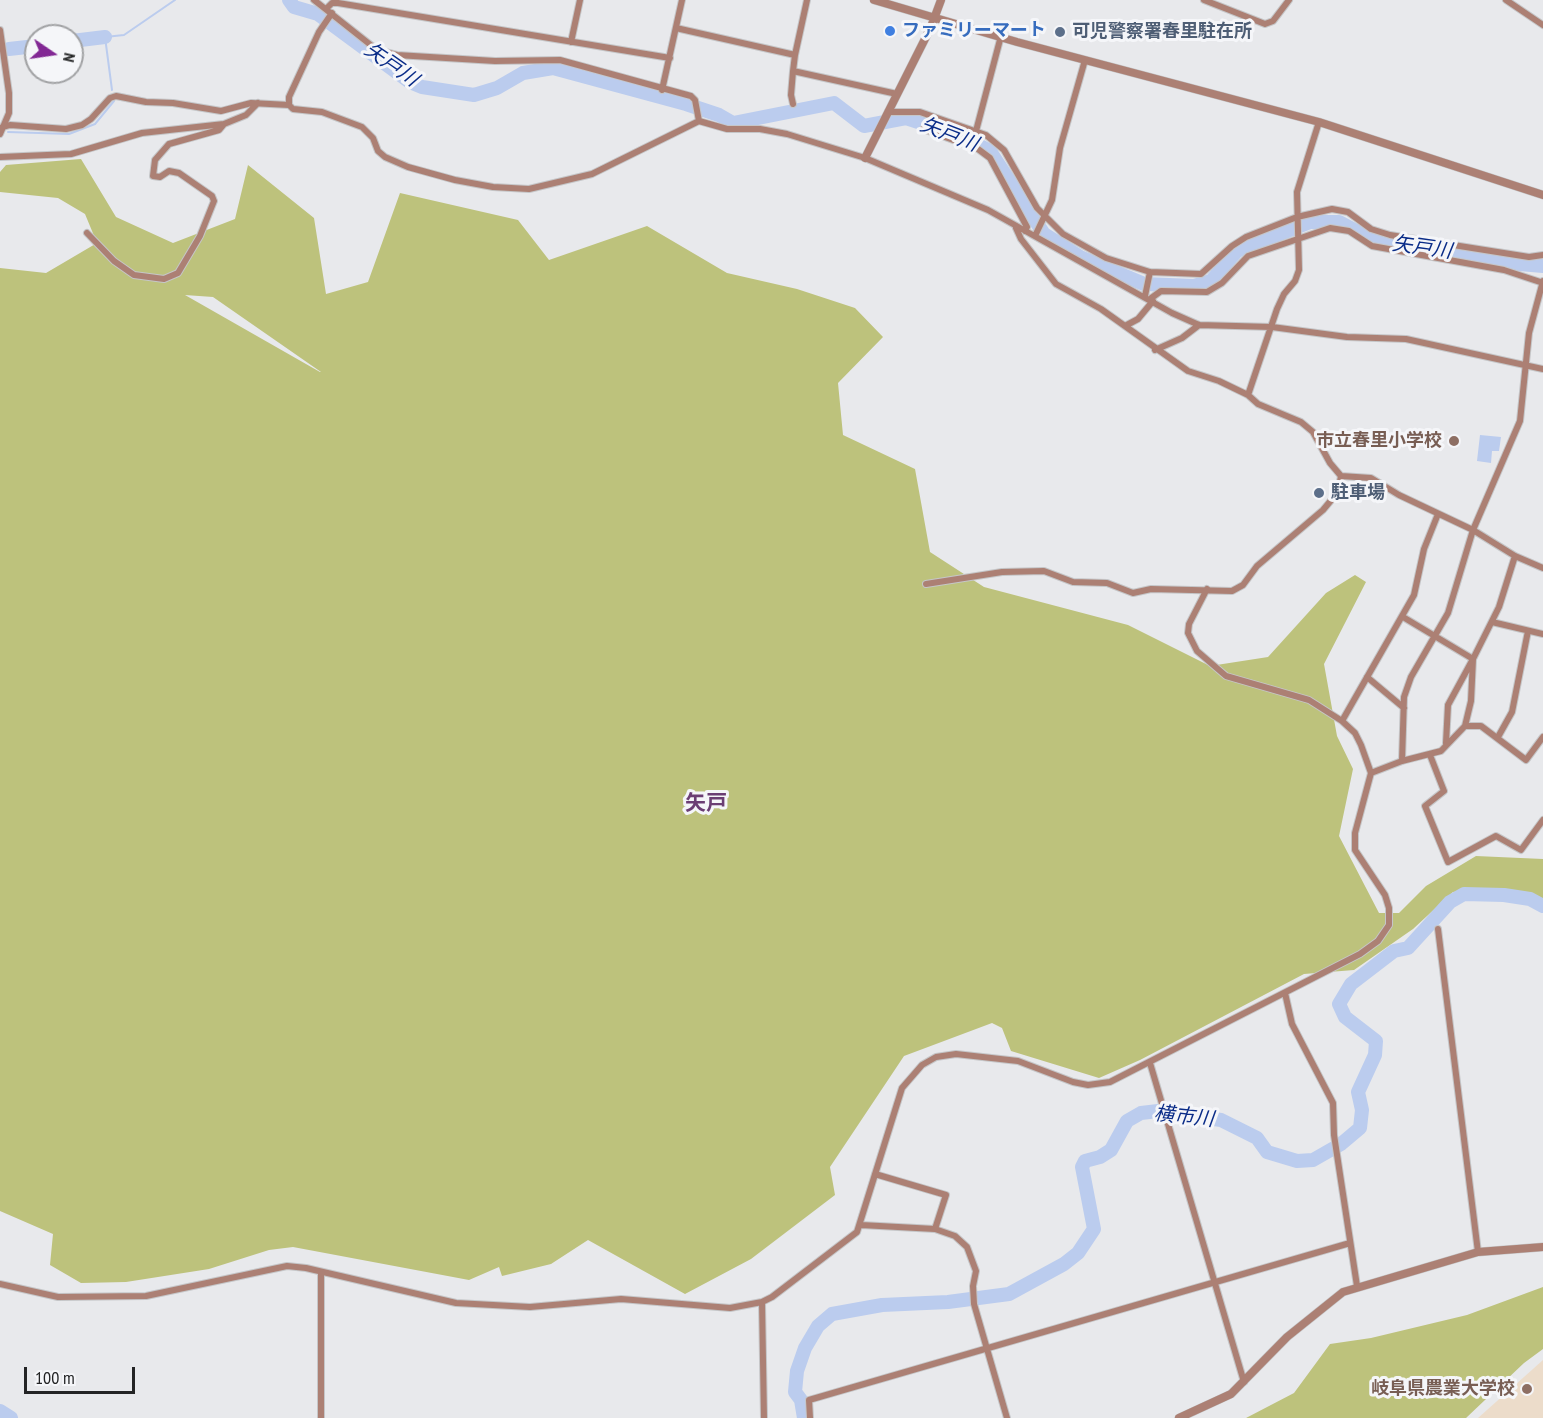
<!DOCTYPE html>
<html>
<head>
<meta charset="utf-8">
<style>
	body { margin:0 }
	#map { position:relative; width:1543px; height:1418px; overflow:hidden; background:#e8e9ec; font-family:"PT Sans Narrow",sans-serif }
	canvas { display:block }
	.north { position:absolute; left:24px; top:24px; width:60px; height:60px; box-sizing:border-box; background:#f5f6f9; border:2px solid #a1a2a4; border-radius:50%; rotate:103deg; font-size:16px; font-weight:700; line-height:24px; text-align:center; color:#232425 }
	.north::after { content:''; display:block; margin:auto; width:21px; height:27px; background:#822894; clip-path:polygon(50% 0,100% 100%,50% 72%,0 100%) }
	.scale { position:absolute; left:24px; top:1367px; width:111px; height:27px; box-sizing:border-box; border:3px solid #232425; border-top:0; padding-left:8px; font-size:18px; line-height:21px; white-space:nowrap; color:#232425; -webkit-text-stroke:4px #f5f6f9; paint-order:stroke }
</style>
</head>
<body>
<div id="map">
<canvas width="1543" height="1418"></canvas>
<div class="north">N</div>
<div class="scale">100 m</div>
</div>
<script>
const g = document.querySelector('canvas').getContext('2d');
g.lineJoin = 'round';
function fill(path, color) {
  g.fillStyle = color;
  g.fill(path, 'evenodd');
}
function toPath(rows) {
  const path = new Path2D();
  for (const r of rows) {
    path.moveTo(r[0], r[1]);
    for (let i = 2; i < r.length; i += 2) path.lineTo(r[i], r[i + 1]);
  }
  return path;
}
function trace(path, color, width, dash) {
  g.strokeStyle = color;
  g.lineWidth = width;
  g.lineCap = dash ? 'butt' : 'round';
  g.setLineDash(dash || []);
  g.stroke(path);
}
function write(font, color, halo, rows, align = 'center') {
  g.font = font + ' "PT Sans Narrow","Noto Sans JP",sans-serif';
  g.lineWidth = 6;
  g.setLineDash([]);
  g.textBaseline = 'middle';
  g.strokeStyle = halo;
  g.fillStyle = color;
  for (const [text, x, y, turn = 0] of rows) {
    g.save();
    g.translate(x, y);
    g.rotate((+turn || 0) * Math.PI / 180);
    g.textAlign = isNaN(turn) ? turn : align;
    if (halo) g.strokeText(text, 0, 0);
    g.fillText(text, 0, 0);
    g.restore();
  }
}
const education = toPath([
	[1543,1360,1543,1418,1478,1418]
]);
const green = toPath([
	[81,159,116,217,173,243,235,219,248,165,314,218,326,294,368,282,400,193,518,220,549,260,647,226,727,273,797,289,855,308,883,337,838,383,843,435,915,469,930,552,984,587,1128,625,1210,666,1268,657,1326,593,1355,575,1366,582,1324,664,1337,736,1353,769,1339,836,1379,913,1399,913,1426,886,1476,856,1543,859,1543,899,1496,888,1453,892,1413,929,1354,970,1304,974,1140,1060,1099,1078,1011,1051,1002,1028,992,1023,904,1056,830,1167,835,1195,751,1259,685,1294,588,1240,551,1264,502,1276,499,1267,469,1280,293,1247,269,1250,209,1269,126,1282,81,1283,50,1265,53,1234,0,1211,0,268,46,273,97,243,85,214,58,198,0,192,0,172,6,165],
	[185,295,213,297,321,372,320,372],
	[1543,1287,1543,1349,1524,1363,1466,1418,1246,1418,1294,1393,1330,1344,1371,1338,1467,1315]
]);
const water = toPath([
	[1480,435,1501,437,1499,451,1492,451,1491,463,1477,461]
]);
const stream = toPath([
	[112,90,105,37,124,35,175,0],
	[8,132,69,134,95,124,114,101]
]);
const river = toPath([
	[289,0,294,7,318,14,410,82,422,87,474,95,497,88,523,73,553,68,686,104,719,115,733,123,834,103,864,126,906,118,958,135,990,151,1044,234,1080,257,1144,284,1194,286,1211,281,1237,251,1310,222,1339,222,1375,241,1508,263,1543,266],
	[72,41,105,37],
	[9,49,36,46],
	[0,1411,11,1418],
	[804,1418,801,1400,795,1392,797,1371,805,1348,818,1326,832,1314,882,1305,948,1302,1009,1294,1064,1264,1078,1253,1094,1229,1082,1167,1085,1161,1100,1157,1111,1150,1127,1121,1141,1113,1158,1111,1221,1120,1257,1138,1267,1152,1297,1161,1313,1160,1341,1144,1360,1128,1362,1110,1358,1092,1375,1055,1376,1041,1345,1017,1339,1004,1351,984,1394,951,1408,948,1450,902,1464,894,1504,895,1530,899,1543,906]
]);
const minor = toPath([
	[314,0,377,50,397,55,495,61,560,60,691,96,695,100,699,121],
	[1204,0,1265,24,1273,21,1289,0],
	[1506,0,1543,25],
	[326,9,332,3,338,3,670,58],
	[676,28,795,55,793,71],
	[0,30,9,93,9,113,0,134],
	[571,42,580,0],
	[795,55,807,0],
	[662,90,682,0],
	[793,104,791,95,793,71,897,94],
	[289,105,289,97,319,32,332,13],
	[888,112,920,112,986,135,1004,150,1037,208,1063,234,1106,258,1150,272,1201,274,1232,246,1246,237,1297,217,1332,209,1348,212,1371,229,1390,235,1529,257,1543,255],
	[0,128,10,125,66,129,82,125,91,119,110,98,116,96,146,102,173,103,221,111,251,103,289,105,293,109,322,112,362,127,373,138,378,151,385,157,408,167,455,180,493,187,529,189,592,174,699,121,727,129,760,129,787,134,865,158,988,210,1172,313,1199,325,1272,327,1347,337,1406,339,1543,369],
	[923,129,978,149,990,158,1027,227,1025,231],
	[976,131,1001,36],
	[0,157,71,154,142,133,224,124],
	[1016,228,1021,239,1056,284,1101,309,1188,371,1219,381,1248,395,1258,404,1301,422,1313,432,1330,463,1341,476,1371,478,1399,495,1473,530,1515,556,1543,568],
	[87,233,114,261,134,275,164,279,178,273,200,236,214,201,212,196,179,173,169,171,160,177,153,176,155,160,169,144,219,130,224,124,246,115,258,103],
	[1035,236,1052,200,1060,148,1085,60],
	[1145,296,1150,272],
	[1150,299,1161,291,1207,292,1222,283,1248,256,1330,228,1349,231,1372,246,1504,270,1543,283],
	[1125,326,1138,319,1153,301],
	[1155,350,1182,338,1199,325],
	[1248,395,1277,309,1284,294,1295,281,1299,270,1297,192,1319,122],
	[926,584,1002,572,1044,571,1073,582,1107,583,1133,593,1151,589,1232,591,1243,585,1257,566,1323,510,1338,492,1341,476],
	[1403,617,1473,659,1448,705,1446,743],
	[1492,622,1543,634],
	[1367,677,1404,708],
	[1342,721,1414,595,1424,549,1438,514],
	[1465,726,1471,701,1473,659,1499,607,1515,556],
	[1498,737,1512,712,1528,631],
	[1430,755,1444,791,1425,806,1448,862,1496,836,1521,850,1543,820],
	[1402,761,1404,697,1411,677,1448,613,1473,530,1520,421,1529,333,1543,281],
	[1371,773,1402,761,1441,751,1465,726,1481,726,1526,760,1543,737],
	[1438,929,1478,1252],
	[1285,993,1292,1024,1333,1103,1334,1135,1357,1286],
	[1150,1063,1244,1382],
	[875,1174,946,1195,935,1229],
	[861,1225,935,1229,955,1236,967,1247,976,1271,973,1286,974,1304,1007,1418],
	[321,1272,321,1418],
	[0,1284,58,1297,146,1296,287,1266,306,1268,456,1303,530,1307,621,1299,730,1308,762,1302,772,1297,857,1232,902,1088,922,1065,936,1057,956,1054,1018,1061,1073,1082,1088,1085,1110,1082,1360,954,1378,941,1389,925,1389,908,1385,895,1355,850,1355,833,1371,773,1361,745,1355,733,1342,721,1309,700,1226,676,1197,651,1188,633,1189,624,1207,589],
	[762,1302,764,1418],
	[810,1418,809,1400,1350,1243]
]);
const tertiary = toPath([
	[874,0,1017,42,1319,122,1543,195],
	[865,158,931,27,941,0],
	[1179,1418,1231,1394,1287,1337,1343,1292,1478,1252,1543,1247]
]);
const markers = [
	[890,31,6,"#3f7fe0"],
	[1060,32,6,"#5c6f8a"],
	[1454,441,6,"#8d6e63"],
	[1319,493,6,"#5c6f8a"],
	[1527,1389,6,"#8d6e63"]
];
const shopNames = [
	["ファミリーマート",902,31]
];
const serviceNames = [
	["可児警察署春里駐在所",1072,32],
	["駐車場",1331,493]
];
const educationNames = [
	["市立春里小学校",1442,441],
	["岐阜県農業大学校",1515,1389]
];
const waterNames = [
	["矢戸川",391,65,35],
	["矢戸川",949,135,21],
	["矢戸川",1422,248,8],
	["横市川",1184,1117,6]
];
const quarterNames = [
	["矢戸",706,804]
];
fill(education, '#ecdcca');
fill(green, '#bdc27c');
fill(water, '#bce');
trace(stream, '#bce', 2);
trace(river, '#bce', 14);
trace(minor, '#c5c6c8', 8);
trace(tertiary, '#c5c6c8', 9);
trace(minor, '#ac8074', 6);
trace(tertiary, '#ac8074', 8);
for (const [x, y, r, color] of markers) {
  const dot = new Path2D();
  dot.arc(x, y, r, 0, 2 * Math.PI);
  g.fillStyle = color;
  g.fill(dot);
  trace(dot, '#f5f6f9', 2);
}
write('bold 18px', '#366cbe', '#f5f6f9', shopNames, 'left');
write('bold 18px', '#4e5e75', '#f5f6f9', serviceNames, 'left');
write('bold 18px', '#785e54', '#f5f6f9', educationNames, 'right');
write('italic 20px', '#0a2c88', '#f5f6f9', waterNames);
write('bold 21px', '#6b3e74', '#f5f6f9', quarterNames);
</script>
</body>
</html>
